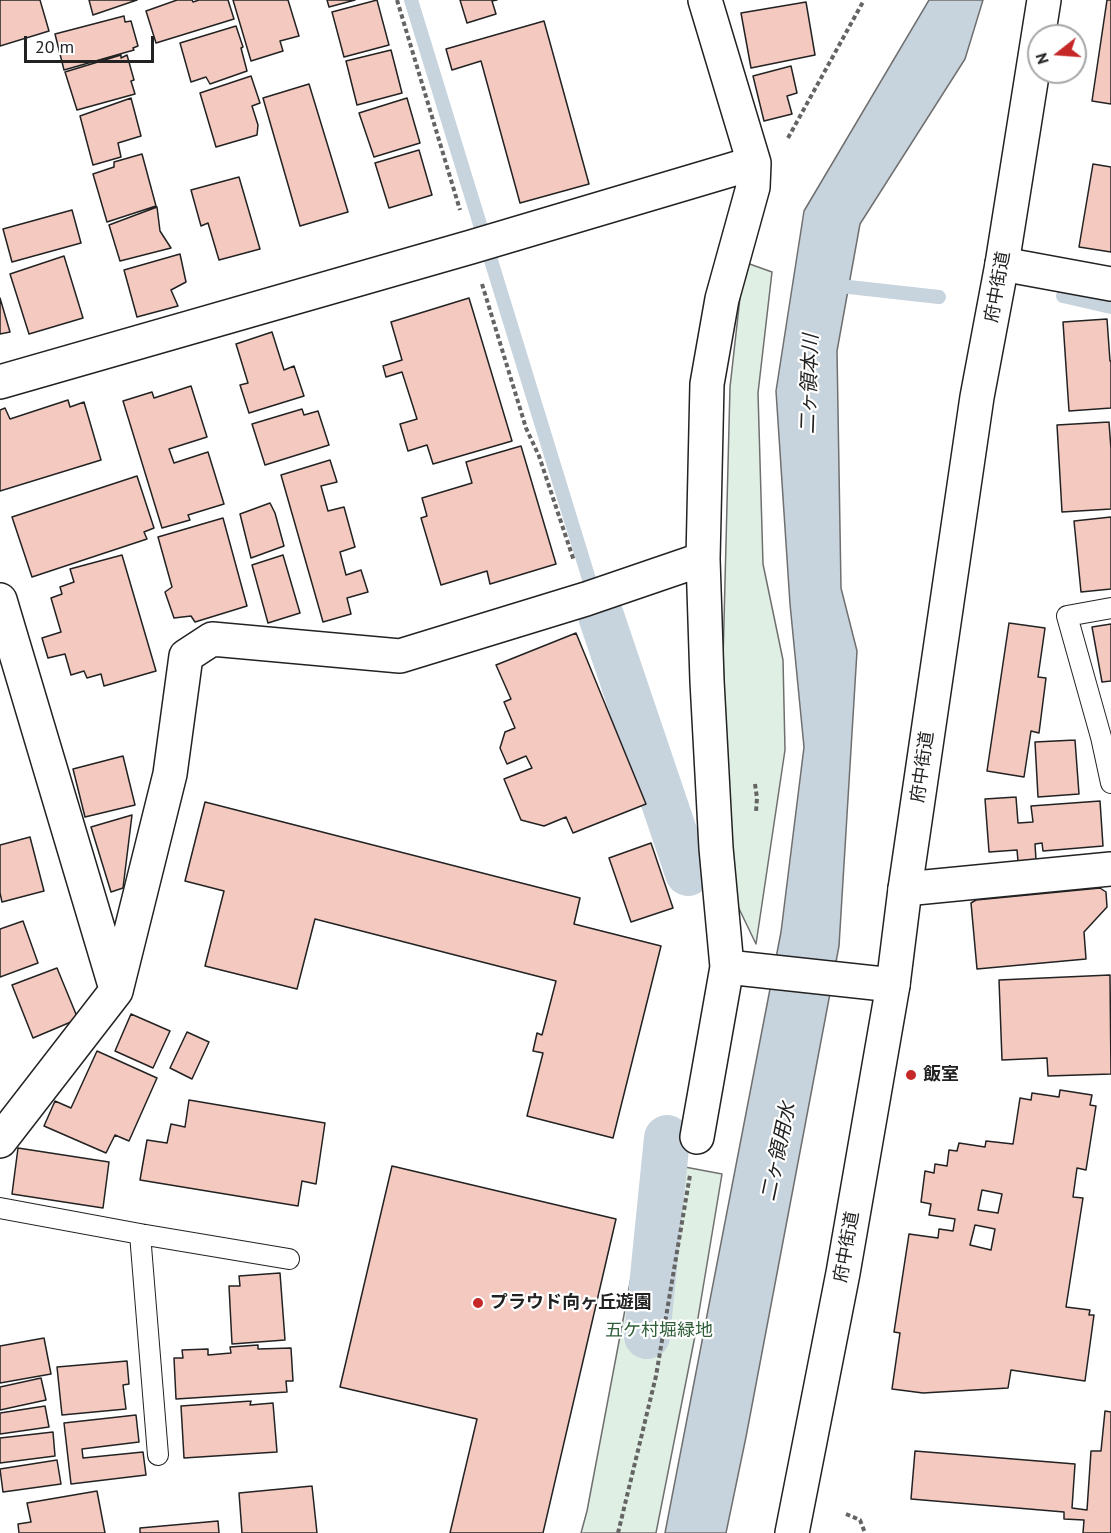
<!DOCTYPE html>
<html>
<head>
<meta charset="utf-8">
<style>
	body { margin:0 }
	#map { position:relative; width:1111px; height:1533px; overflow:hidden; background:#fff; font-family:"PT Sans",sans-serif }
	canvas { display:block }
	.north { position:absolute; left:1027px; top:24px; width:60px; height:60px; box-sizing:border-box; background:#fff; border:2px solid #a7a7a7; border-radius:50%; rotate:253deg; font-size:16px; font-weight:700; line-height:24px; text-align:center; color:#222 }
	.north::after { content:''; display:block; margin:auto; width:21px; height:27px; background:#c62828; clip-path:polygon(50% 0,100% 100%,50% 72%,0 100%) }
	.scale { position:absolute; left:24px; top:36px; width:130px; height:27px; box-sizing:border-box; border:3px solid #222; border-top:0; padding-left:8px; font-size:18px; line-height:21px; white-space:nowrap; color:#222; -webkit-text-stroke:4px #fff; paint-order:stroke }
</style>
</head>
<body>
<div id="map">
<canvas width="1111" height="1533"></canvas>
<div class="north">N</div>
<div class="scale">20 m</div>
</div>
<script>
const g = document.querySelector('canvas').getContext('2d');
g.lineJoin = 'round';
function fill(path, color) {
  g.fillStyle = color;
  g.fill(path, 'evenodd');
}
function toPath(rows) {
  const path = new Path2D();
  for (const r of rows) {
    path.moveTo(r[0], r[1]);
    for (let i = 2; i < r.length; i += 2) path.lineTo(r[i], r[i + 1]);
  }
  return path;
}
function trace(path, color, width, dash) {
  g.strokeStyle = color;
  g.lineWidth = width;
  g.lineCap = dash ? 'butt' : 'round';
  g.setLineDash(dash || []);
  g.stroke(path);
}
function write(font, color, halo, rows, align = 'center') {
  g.font = font + ' "PT Sans","Noto Sans JP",sans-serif';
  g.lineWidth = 4.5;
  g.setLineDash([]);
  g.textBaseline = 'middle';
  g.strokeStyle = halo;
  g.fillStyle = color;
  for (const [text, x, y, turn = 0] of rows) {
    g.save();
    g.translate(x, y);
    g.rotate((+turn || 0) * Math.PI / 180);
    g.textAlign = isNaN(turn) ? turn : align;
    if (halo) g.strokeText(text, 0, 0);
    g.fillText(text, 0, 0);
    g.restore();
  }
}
const green = toPath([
	[744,262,772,272,758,393,763,564,783,660,785,750,756,944,732,894,723,660,730,387,744,262],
	[653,1161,722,1174,695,1336,656,1533,581,1533,587,1511,653,1161]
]);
const water = toPath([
	[929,0,983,0,965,59,860,224,837,351,841,588,857,651,839,946,746,1437,726,1533,665,1533,781,932,804,747,790,604,776,391,804,211,929,0]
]);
const stream = toPath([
	[411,0,589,579],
	[831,285,939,297],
	[1063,296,1111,307]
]);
const canal = toPath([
	[601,616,688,873],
	[647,1336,667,1138]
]);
const building = toPath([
	[0,0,40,0,49,31,0,46,0,0],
	[89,0,137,0,93,15,89,0],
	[177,0,192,0,193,2,199,0,228,0,234,19,156,43,146,11,177,0],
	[233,0,288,0,299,36,280,41,283,51,251,61,233,0],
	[327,0,355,0,329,7,327,0],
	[377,0,389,45,344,57,332,12,377,0],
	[460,0,497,0,492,1,496,14,467,23,460,0],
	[1107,0,1111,0,1111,104,1092,101,1107,0],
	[806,2,815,55,751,68,741,13,806,2],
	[124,16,125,22,131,21,138,46,133,48,134,50,64,70,55,34,124,16],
	[544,21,589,184,520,203,481,61,452,70,446,49,544,21],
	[236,26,243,47,241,48,247,71,210,84,206,77,191,82,180,43,236,26],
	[391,50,402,93,357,105,346,61,391,50],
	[121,55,121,58,127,55,134,80,131,81,135,94,77,110,65,72,121,55],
	[791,66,797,93,787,96,792,114,764,121,753,76,791,66],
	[251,76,260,103,252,106,258,125,257,135,216,147,200,93,251,76],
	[309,84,348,212,300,226,263,98,309,84],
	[131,98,141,136,118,143,121,157,93,165,80,116,131,98],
	[407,98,420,143,374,157,359,113,407,98],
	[419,150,432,195,389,208,375,163,419,150],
	[142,154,156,206,107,222,93,174,114,167,114,162,142,154],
	[1093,164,1111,167,1111,252,1079,247,1093,164],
	[239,177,260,249,219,260,208,223,201,226,191,190,239,177],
	[157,207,160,231,171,248,120,261,109,225,157,207],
	[72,210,81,243,12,262,3,229,72,210],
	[180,254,186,282,171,290,178,306,137,317,124,270,180,254],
	[64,256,83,318,29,334,10,274,64,256],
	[0,298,10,332,0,334,0,298],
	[469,298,512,441,433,464,427,445,408,451,400,424,417,419,402,372,386,377,383,366,402,360,391,322,469,298],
	[1107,319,1110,361,1111,361,1111,408,1069,411,1063,322,1107,319],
	[272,332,284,370,294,366,304,396,249,413,240,385,248,383,236,344,272,332],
	[191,386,207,437,169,449,174,463,208,452,224,504,188,515,190,520,162,528,123,401,152,392,154,398,191,386],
	[68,400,70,407,84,402,101,460,0,491,0,410,5,408,10,419,68,400],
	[302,409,304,415,318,411,329,445,265,465,252,424,302,409],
	[1109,422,1111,449,1111,509,1062,512,1057,425,1109,422],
	[521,446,556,564,490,584,487,571,441,585,421,518,427,516,422,498,472,483,466,462,521,446],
	[330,460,337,482,321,486,328,511,344,507,355,547,340,552,346,575,361,570,368,592,347,598,351,614,323,622,281,475,330,460],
	[137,476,154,528,144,532,147,539,32,577,12,517,137,476],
	[270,503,275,513,284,546,251,558,240,514,270,503],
	[1111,517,1111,589,1081,592,1074,521,1111,517],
	[223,518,247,606,195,622,191,616,174,618,165,592,172,587,158,537,223,518],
	[122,555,156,671,104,686,101,674,87,678,84,671,71,675,65,654,48,658,42,638,61,632,51,598,62,594,60,587,74,582,70,569,122,555],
	[283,555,300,613,268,623,252,565,283,555],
	[1009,623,1045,628,1038,677,1046,678,1039,733,1031,731,1024,777,987,771,1009,623],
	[1111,624,1111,681,1102,682,1092,627,1111,624],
	[576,633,646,804,573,833,566,817,544,826,521,820,504,779,532,768,526,756,507,764,500,748,505,732,515,728,504,702,511,699,496,665,576,633],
	[1075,740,1079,794,1038,797,1035,742,1075,740],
	[123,756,135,805,85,817,73,769,123,756],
	[1016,797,1018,823,1033,822,1031,806,1100,801,1103,846,1043,851,1042,843,1035,844,1036,860,1018,861,1017,850,989,852,985,799,1016,797],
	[205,802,580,898,574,924,661,946,613,1138,527,1116,543,1053,533,1051,537,1033,542,1035,556,981,315,919,297,989,205,966,224,891,185,881,205,802],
	[132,815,123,888,111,892,91,827,132,815],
	[30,837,44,891,2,902,0,893,0,845,30,837],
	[651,843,673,908,631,922,609,858,651,843],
	[1100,888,1106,892,1107,907,1084,932,1086,959,977,969,971,903,976,900,1100,888],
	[23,921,38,963,0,977,0,929,23,921],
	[57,968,78,1019,33,1038,12,985,57,968],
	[1110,975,1111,1074,1048,1076,1047,1058,1002,1060,999,980,1110,975],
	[131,1014,170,1031,153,1068,115,1051,131,1014],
	[187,1032,209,1042,192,1079,170,1068,187,1032],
	[97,1051,157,1078,129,1141,115,1135,106,1153,44,1126,55,1101,71,1108,97,1051],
	[1060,1090,1092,1095,1090,1105,1096,1106,1086,1170,1077,1168,1073,1197,1083,1198,1066,1307,1090,1310,1089,1315,1094,1315,1085,1381,1011,1370,1008,1388,923,1393,892,1389,900,1333,894,1332,909,1234,938,1238,939,1229,953,1231,955,1219,929,1215,931,1204,921,1202,925,1171,934,1173,935,1164,947,1166,949,1150,957,1151,959,1143,985,1147,986,1141,1013,1144,1020,1098,1031,1100,1032,1093,1059,1097,1060,1090],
	[982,1190,1002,1194,998,1213,978,1210,982,1190],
	[975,1225,995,1229,991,1250,970,1245,975,1225],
	[189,1100,325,1123,316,1184,302,1181,298,1206,140,1180,147,1140,167,1143,171,1124,185,1127,189,1100],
	[18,1148,109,1162,103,1208,12,1194,18,1148],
	[392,1166,616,1219,543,1533,450,1533,477,1419,340,1387,392,1166],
	[280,1273,285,1340,232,1344,229,1286,240,1286,239,1276,280,1273],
	[44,1338,51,1374,0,1383,0,1346,44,1338],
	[258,1345,258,1349,291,1348,293,1381,286,1381,287,1392,176,1399,174,1358,183,1358,182,1350,208,1349,208,1355,231,1353,230,1347,258,1345],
	[127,1361,129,1384,123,1385,126,1409,62,1415,57,1367,127,1361],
	[41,1378,46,1400,0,1410,0,1387,41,1378],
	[251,1401,250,1405,273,1403,277,1452,184,1458,181,1406,251,1401],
	[45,1406,49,1427,0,1434,0,1413,45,1406],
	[1105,1411,1111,1412,1111,1533,1083,1533,1084,1520,1064,1519,1064,1512,911,1499,915,1451,1075,1464,1072,1508,1087,1510,1091,1451,1101,1451,1105,1411],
	[136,1415,139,1442,82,1449,83,1458,143,1452,146,1475,71,1484,64,1423,136,1415],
	[53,1432,55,1456,0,1463,0,1438,53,1432],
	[57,1460,61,1484,3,1492,0,1469,57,1460],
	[312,1486,317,1533,242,1533,239,1493,312,1486],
	[97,1491,105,1533,19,1533,18,1524,31,1522,27,1503,97,1491],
	[218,1521,219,1533,140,1533,140,1528,218,1521]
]);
const path = toPath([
	[397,0,460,210],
	[788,138,864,0],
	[482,284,526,428,539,456,574,561],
	[755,784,757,798,756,812],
	[846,1514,860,1520,865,1533],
	[618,1533,656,1376,690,1175]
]);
const service = toPath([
	[1111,608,1067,616,1101,737,1111,783],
	[0,1208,140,1234,289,1259],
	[140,1234,158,1455]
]);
const minor = toPath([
	[1002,264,1111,284],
	[0,382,471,247,754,163],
	[0,600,116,989],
	[905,889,1111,869],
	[727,967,893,985],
	[697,1137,727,967,716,848,707,681,703,559,707,384,722,299,753,187,754,163,705,0],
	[0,1141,116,991,170,774,186,656,212,639,400,656,586,599,703,559]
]);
const primary = toPath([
	[792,1533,843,1273,893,985,905,889,977,397,1002,264,1044,0]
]);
const markers = [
	[911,1075,6,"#c62828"],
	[478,1303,6,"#c62828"]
];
const streetNames = [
	["府中街道",998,287,-80],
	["府中街道",923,767,-82],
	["府中街道",847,1247,-80]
];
const poiNames = [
	["飯室",923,1075],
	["プラウド向ヶ丘遊園",490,1303]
];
const parkNames = [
	["五ケ村堀緑地",659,1331]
];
const waterNames = [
	["二ヶ領本川",810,384,-88],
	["二ヶ領用水",779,1152,-78]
];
fill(green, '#e0efe3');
trace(green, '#6f6f6f', 1.5);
fill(water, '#c7d3dd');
trace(water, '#6f6f6f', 1.5);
trace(stream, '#c7d3dd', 14);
trace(canal, '#c7d3dd', 46);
fill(building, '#f3c9c0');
trace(building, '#222', 1.5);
trace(service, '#222', 22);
trace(minor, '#222', 36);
trace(primary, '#222', 36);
trace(path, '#646464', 4, [4.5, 3]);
trace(service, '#fff', 20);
trace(minor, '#fff', 33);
trace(primary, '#fff', 33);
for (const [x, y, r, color] of markers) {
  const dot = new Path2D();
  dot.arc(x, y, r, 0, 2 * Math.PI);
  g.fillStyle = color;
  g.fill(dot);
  trace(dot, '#fff', 2);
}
write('18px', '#222', '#fff', streetNames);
write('bold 18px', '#222', '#fff', poiNames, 'left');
write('18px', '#2f5e38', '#fff', parkNames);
write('italic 20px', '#222', '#fff', waterNames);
</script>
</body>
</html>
